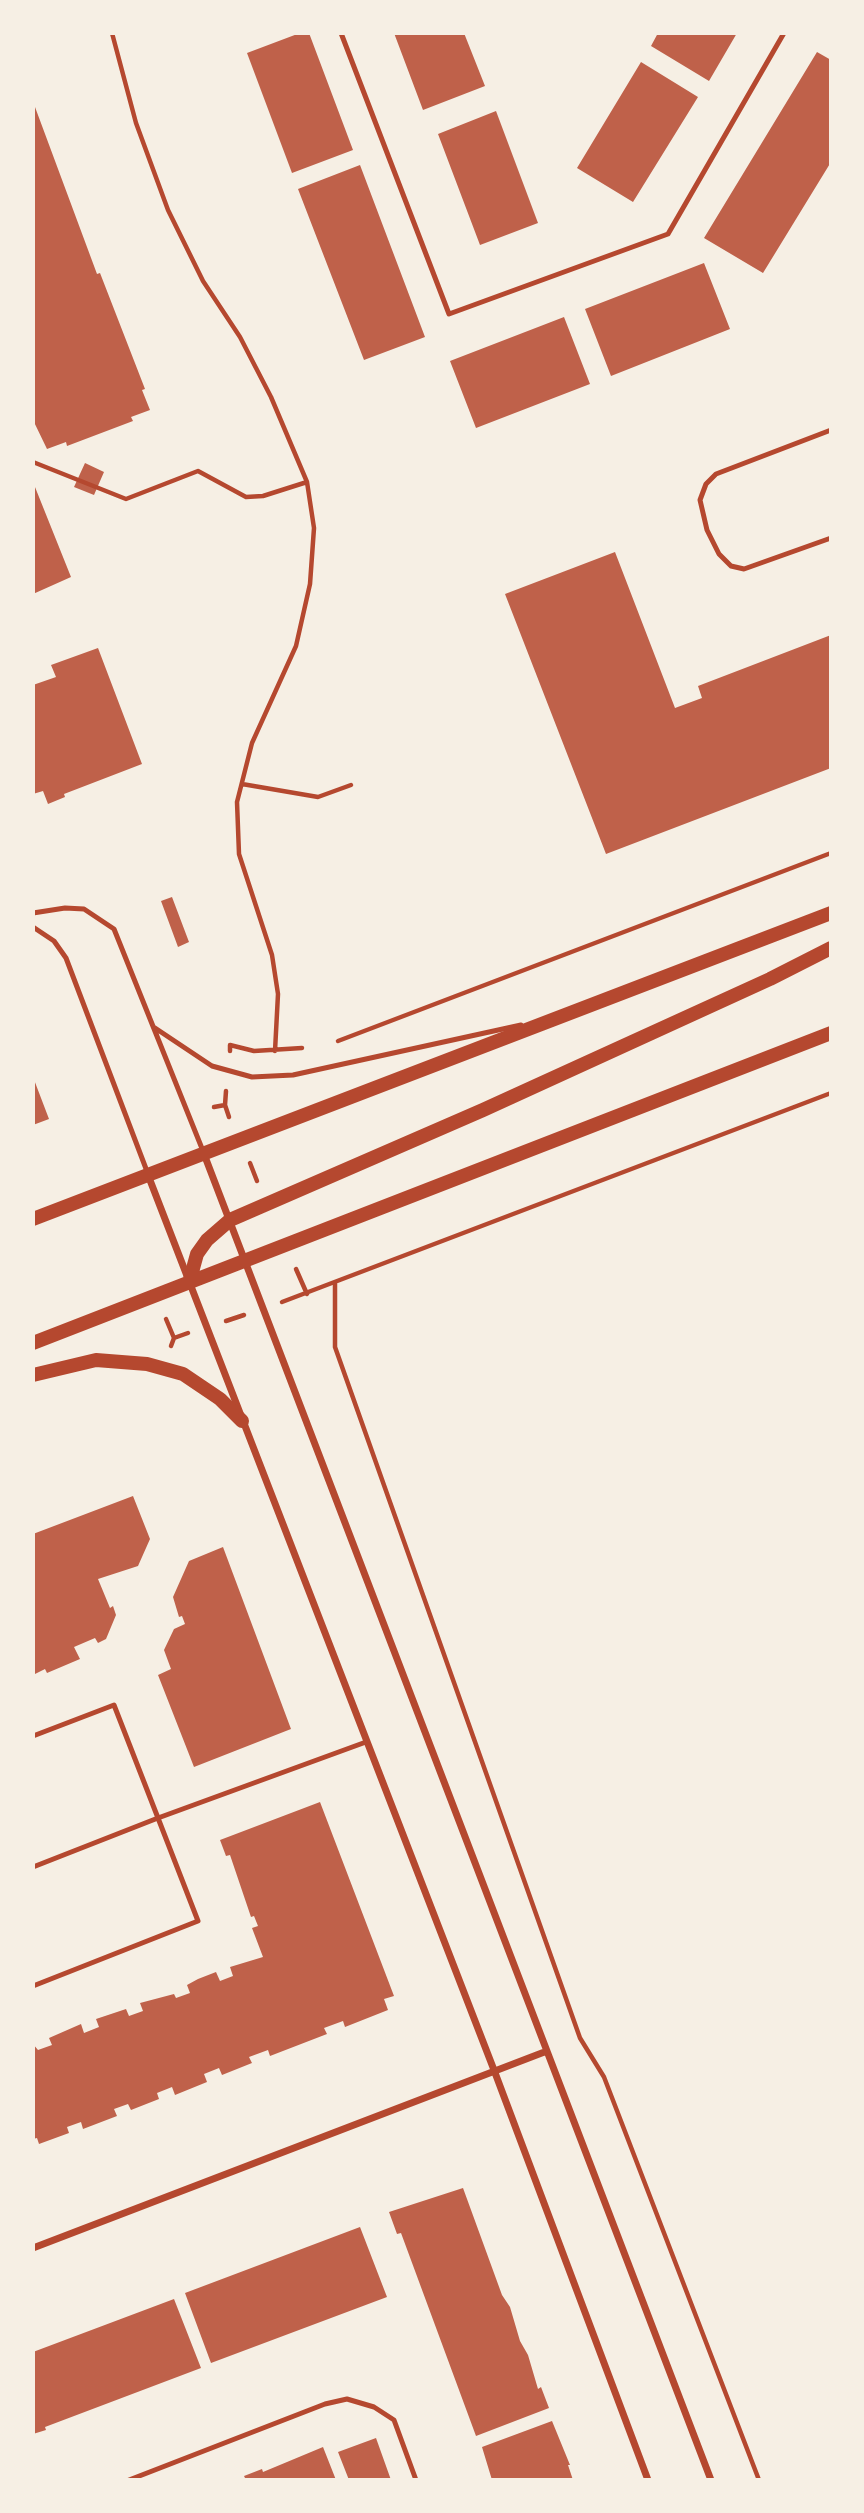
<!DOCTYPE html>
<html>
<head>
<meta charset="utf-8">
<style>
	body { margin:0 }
	#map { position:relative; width:864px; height:2513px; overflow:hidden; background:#f6efe4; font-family:Ubuntu,sans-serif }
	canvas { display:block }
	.frame { position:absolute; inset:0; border:35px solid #f6efe4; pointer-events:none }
</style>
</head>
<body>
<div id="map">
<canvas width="864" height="2513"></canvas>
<div class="frame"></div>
</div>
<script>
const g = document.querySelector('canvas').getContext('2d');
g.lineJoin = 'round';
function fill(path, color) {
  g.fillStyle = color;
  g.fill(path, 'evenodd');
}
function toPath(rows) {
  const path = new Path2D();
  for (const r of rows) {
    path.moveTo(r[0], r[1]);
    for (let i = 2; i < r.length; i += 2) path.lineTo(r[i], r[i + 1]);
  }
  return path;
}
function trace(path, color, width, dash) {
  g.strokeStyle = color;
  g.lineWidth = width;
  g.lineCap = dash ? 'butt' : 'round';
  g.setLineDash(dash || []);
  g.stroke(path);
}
const building = toPath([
	[300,33,309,33,353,150,292,173,247,53],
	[394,33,464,33,485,86,423,110],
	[658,33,737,33,709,81,651,46],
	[817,52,831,60,831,162,763,273,704,238],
	[641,62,698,97,633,202,577,168],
	[35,107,97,274,100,273,145,389,142,390,150,410,131,417,133,421,67,446,66,442,47,449,33,420],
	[496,111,538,223,480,245,438,134],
	[360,165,425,337,364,360,298,189],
	[704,263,730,329,611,376,585,309],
	[564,317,590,384,476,428,450,361],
	[85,463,104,472,94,495,74,487],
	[33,482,71,577,33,594],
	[615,552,675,708,702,698,698,686,831,635,831,768,606,854,505,594],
	[98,648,142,764,64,794,65,797,48,804,43,791,33,794,33,685,56,677,51,665],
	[172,897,189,942,178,947,161,901],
	[33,1077,49,1119,33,1125],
	[133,1496,150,1539,138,1566,98,1579,110,1608,113,1606,116,1615,106,1639,98,1643,95,1638,74,1647,80,1659,47,1673,45,1669,33,1675,33,1534],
	[223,1547,291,1729,194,1767,158,1675,171,1669,164,1650,174,1629,185,1624,182,1616,179,1617,173,1597,189,1561],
	[320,1802,394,1996,384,1999,388,2010,345,2027,343,2021,324,2028,327,2034,270,2056,268,2050,249,2057,252,2063,222,2075,219,2068,204,2074,207,2082,175,2095,172,2087,157,2093,159,2099,131,2110,128,2104,114,2109,117,2116,83,2129,81,2122,67,2127,69,2133,39,2144,37,2138,33,2139,33,2044,38,2050,52,2045,49,2038,81,2024,84,2033,99,2027,96,2019,126,2009,129,2016,143,2011,140,2003,174,1994,176,1998,190,1993,187,1985,198,1979,216,1972,220,1981,233,1976,230,1967,263,1957,252,1928,258,1926,254,1916,251,1917,230,1855,226,1856,220,1840],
	[463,2188,502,2295,510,2307,520,2341,528,2355,538,2389,541,2387,549,2408,476,2436,401,2233,397,2234,389,2212],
	[360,2227,387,2297,211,2363,185,2293],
	[174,2299,201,2368,45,2427,46,2430,33,2434,33,2352],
	[552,2421,570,2465,568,2465,573,2480,492,2480,482,2447],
	[376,2438,391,2480,349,2480,338,2452],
	[323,2447,336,2480,246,2480,244,2476,262,2469,263,2472]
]);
const path = toPath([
	[112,33,136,123,168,210,203,281,240,337,271,397,307,482,314,528,310,584,296,646,252,743,237,802,239,854,272,955,278,994,275,1051],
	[33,462,126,499,198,471,246,497,263,496,307,482],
	[242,784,318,797,351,785],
	[338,1041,831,853],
	[230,1051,230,1045,254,1051,302,1048],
	[226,1091,225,1105,229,1117],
	[214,1107,225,1105],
	[250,1163,257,1181],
	[296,1269,307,1294],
	[335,1283,335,1347,580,2038,604,2077,759,2480],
	[282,1302,831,1093],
	[166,1319,174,1338],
	[226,1321,244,1315],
	[171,1346,174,1338,188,1333]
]);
const service = toPath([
	[341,33,449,314,668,234,784,33],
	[831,430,716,474,706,484,700,500,707,530,719,554,731,566,744,569,831,538],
	[33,913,65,908,84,909,114,929,203,1151],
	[33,927,54,941,66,958,148,1174],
	[155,1028,212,1066,252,1077,293,1075,521,1025],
	[33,1736,114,1705,158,1818,366,1742],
	[33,1867,158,1818,198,1921,33,1986],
	[129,2480,325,2404,347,2399,374,2407,394,2420,416,2480]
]);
const minor = toPath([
	[204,1154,711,2480],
	[148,1175,494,2070,648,2480],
	[33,2248,547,2051]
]);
const secondary = toPath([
	[33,1219,831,913],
	[189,1283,197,1254,207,1240,230,1220,483,1110,770,979,831,948],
	[33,1343,831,1033],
	[33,1375,96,1360,147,1364,183,1374,220,1399,242,1421]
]);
fill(building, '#bf614a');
trace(path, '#b5482f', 4.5);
trace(service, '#b5482f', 5);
trace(minor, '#b5482f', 7);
trace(secondary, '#b5482f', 14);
</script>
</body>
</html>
